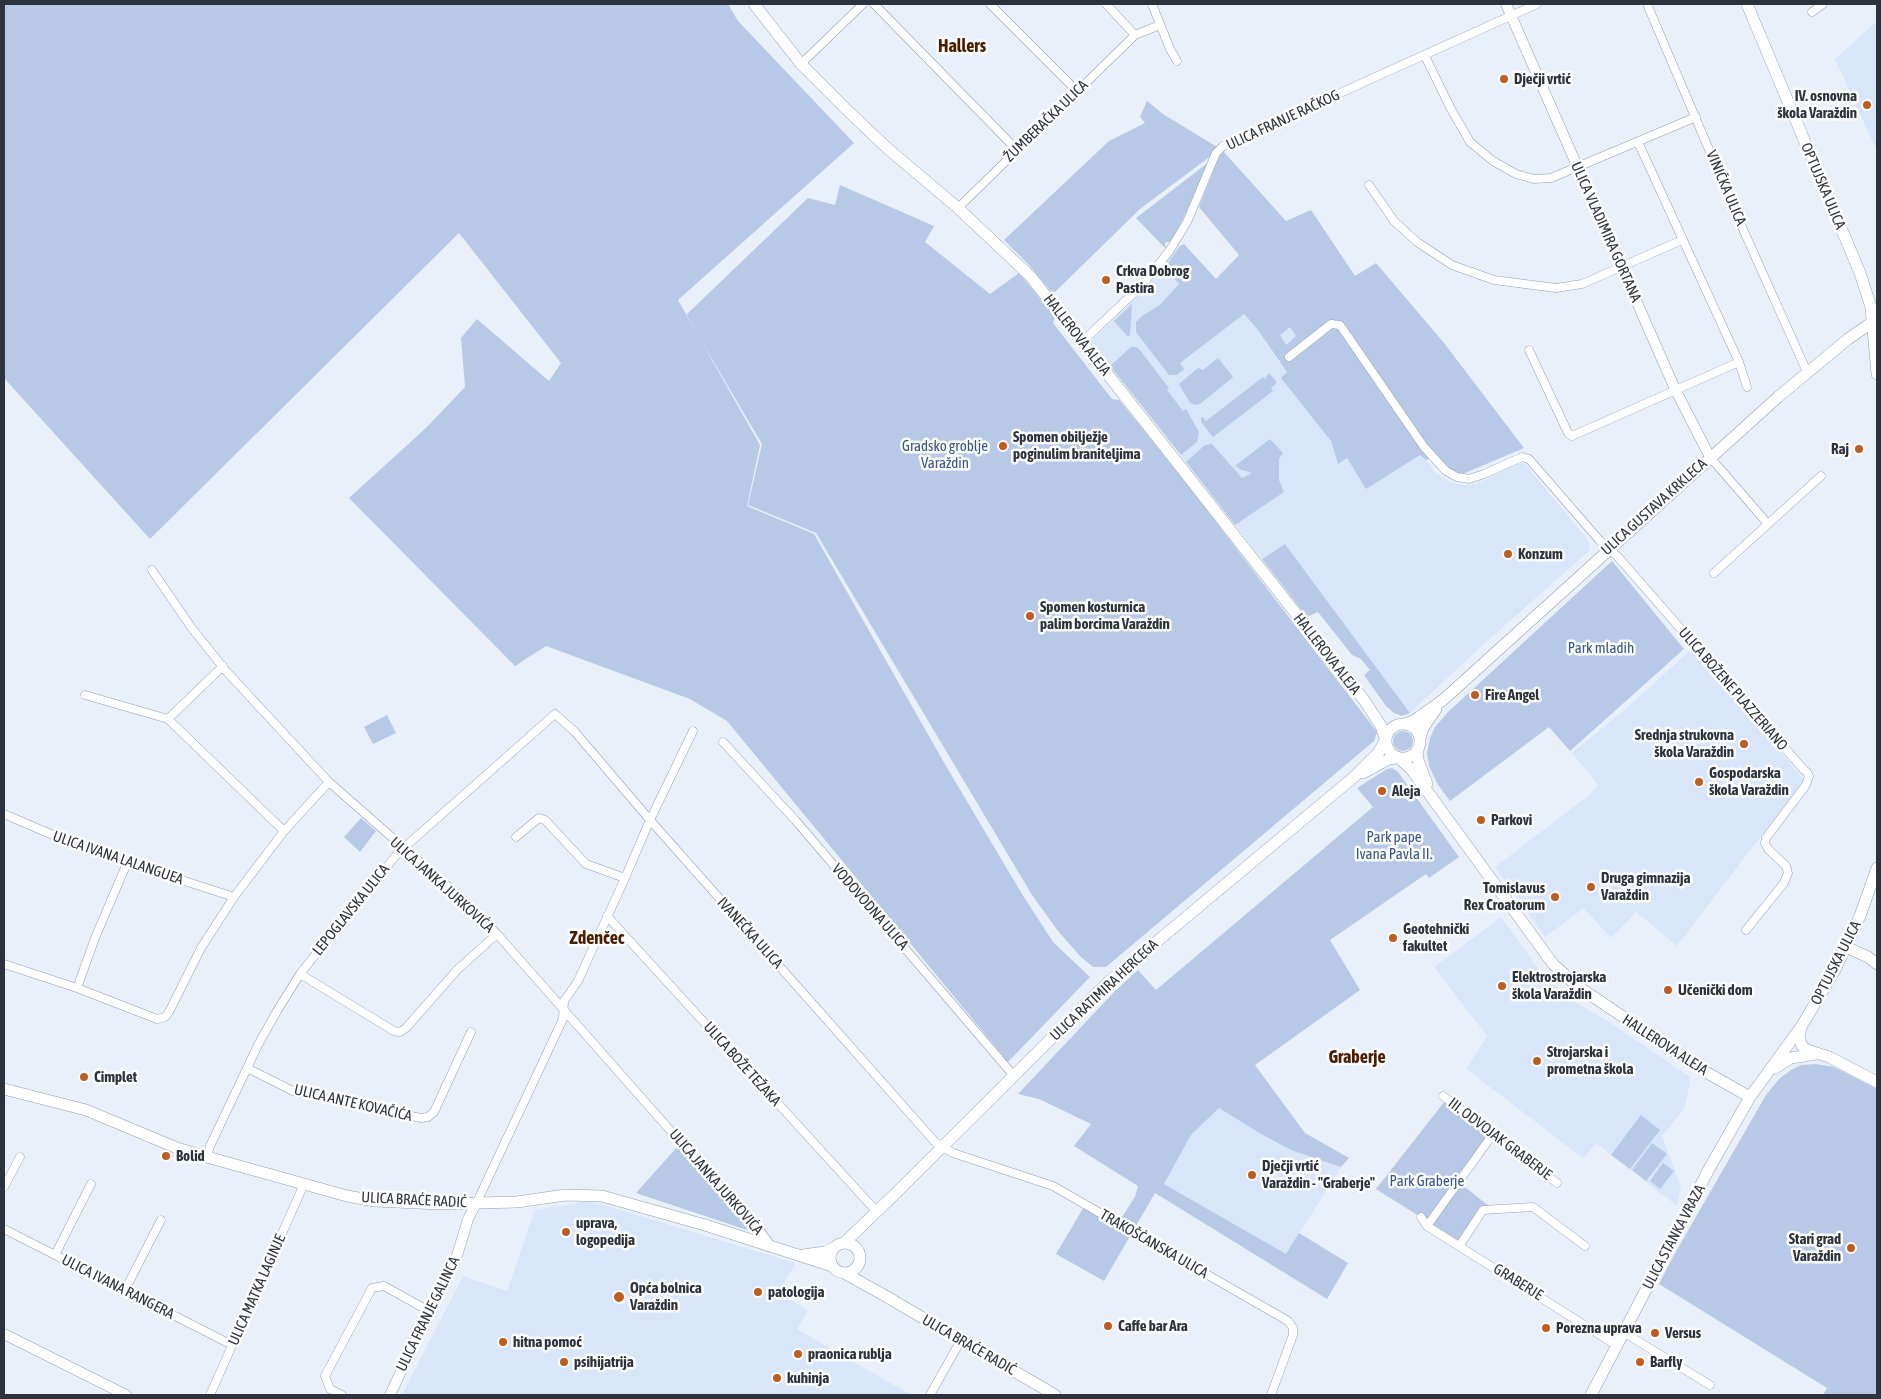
<!DOCTYPE html>
<html>
<head>
<meta charset="utf-8">
<style>
	body { margin:0 }
	#map { position:relative; width:1881px; height:1399px; overflow:hidden; background:#e9f0fa; font-family:"Asap Condensed",sans-serif }
	canvas { display:block }
	.frame { position:absolute; inset:0; border:5px solid #2d333d; pointer-events:none }
</style>
</head>
<body>
<div id="map">
<canvas width="1881" height="1399"></canvas>
<div class="frame"></div>
</div>
<script>
const g = document.querySelector('canvas').getContext('2d');
g.lineJoin = 'round';
function fill(path, color) {
  g.fillStyle = color;
  g.fill(path, 'evenodd');
}
function toPath(rows) {
  const path = new Path2D();
  for (const r of rows) {
    if (r.length === 3) {
      path.moveTo(r[0] + r[2], r[1]);
      path.arc(r[0], r[1], r[2], 0, 2 * Math.PI);
      continue;
    }
    path.moveTo(r[0], r[1]);
    for (let i = 2; i < r.length; i += 2) path.lineTo(r[i], r[i + 1]);
  }
  return path;
}
function trace(path, color, width, dash) {
  g.strokeStyle = color;
  g.lineWidth = width;
  g.lineCap = dash ? 'butt' : 'round';
  g.setLineDash(dash || []);
  g.stroke(path);
}
function write(font, color, halo, rows, align = 'center') {
  g.font = font + ' "Asap Condensed",sans-serif';
  g.lineWidth = 5;
  g.setLineDash([]);
  g.textBaseline = 'middle';
  g.strokeStyle = halo;
  g.fillStyle = color;
  for (const [text, x, y, turn = 0] of rows) {
    g.save();
    g.translate(x, y);
    g.rotate((+turn || 0) * Math.PI / 180);
    g.textAlign = isNaN(turn) ? turn : align;
    if (halo) g.strokeText(text, 0, 0);
    g.fillText(text, 0, 0);
    g.restore();
  }
}
const built = toPath([
	[1877,21,1877,151,1835,59],
	[1178,244,1257,329,1278,361,1421,454,1436,473,1450,482,1463,485,1475,484,1521,463,1525,464,1588,540,1590,546,1588,552,1485,643,1410,713,1285,544,1262,559,1091,341,1142,291],
	[1290,327,1297,336,1285,345,1279,335],
	[1693,648,1804,780,1677,946,1636,912,1611,938,1584,908,1545,937,1495,867,1588,796,1598,785,1572,753,1623,711],
	[1501,917,1540,971,1573,1001,1608,1021,1690,1077,1688,1094,1684,1109,1662,1136,1681,1186,1677,1206,1596,1143,1583,1158,1466,1069,1487,1036,1434,967],
	[1219,1108,1277,1143,1341,1167,1286,1255,1164,1184,1191,1135],
	[584,1202,604,1205,796,1263,779,1292,808,1311,797,1329,911,1395,402,1395,463,1276,507,1291,535,1210]
]);
const green = toPath([
	[4,4,728,4,738,21,854,143,678,300,760,445,747,506,814,534,946,766,1022,894,1053,942,1090,977,1008,1062,727,721,690,699,546,646,515,666,349,498,427,427,465,387,461,338,477,319,549,381,561,363,459,233,150,539,4,378],
	[1147,101,1163,114,1217,147,1212,155,1140,209,1053,294,1028,264,1004,240,1109,141,1145,123,1140,117],
	[1223,151,1286,221,1311,210,1355,276,1376,263,1444,343,1524,448,1465,473,1456,473,1448,467,1436,455,1426,460,1420,455,1366,489,1347,458,1338,464,1331,441,1281,378,1287,372,1257,329,1244,314,1180,363,1184,369,1177,375,1169,375,1136,332,1136,322,1142,316,1160,305,1179,284,1165,267,1180,246,1184,244,1216,279,1239,255,1199,207,1220,154],
	[1290,327,1296,336,1286,345,1280,335],
	[1209,162,1177,232,1171,242,1165,242,1166,249,1136,218],
	[840,185,934,226,925,242,990,294,1019,273,1055,317,1053,323,1112,399,1119,400,1176,470,1377,732,1374,741,1106,967,1093,967,1080,956,1058,931,1032,895,816,533,748,505,762,444,686,315,808,198,835,205],
	[1132,304,1130,335,1128,337,1114,321],
	[1131,347,1136,347,1139,349,1169,388,1167,390,1183,411,1186,409,1199,432,1197,442,1181,455,1110,366],
	[1218,358,1233,377,1200,404,1195,405,1190,403,1179,384,1198,368,1203,370],
	[1269,373,1276,381,1276,384,1271,388,1273,391,1213,437,1201,422,1201,418,1203,417,1206,421,1263,377,1265,379],
	[1270,439,1283,453,1279,459,1279,480,1284,492,1235,525,1186,462,1205,445,1212,444,1242,478,1252,473,1242,470,1235,466],
	[1285,544,1410,713,1402,716,1394,713,1386,706,1364,675,1370,670,1361,659,1352,655,1318,612,1307,617,1262,559],
	[1612,561,1684,649,1570,751,1549,727,1450,801,1438,785,1429,766,1427,753,1430,738,1435,727,1448,712],
	[387,715,396,733,373,744,364,727],
	[1403,741,10],
	[1392,768,1398,772,1459,857,1429,878,1426,874,1330,940,1360,990,1255,1065,1305,1133,1349,1158,1341,1167,1291,1150,1261,1134,1219,1108,1191,1135,1164,1184,1286,1254,1299,1233,1348,1263,1327,1299,1155,1193,1104,1281,1056,1254,1085,1205,1118,1223,1135,1197,1138,1186,1074,1146,1091,1124,1039,1099,1018,1094,1114,992,1138,970,1156,990,1373,807,1357,788,1387,769],
	[361,818,376,831,360,852,344,837],
	[1816,1064,1834,1067,1877,1089,1877,1395,1823,1395,1827,1388,1659,1284,1674,1255,1766,1095,1779,1079,1791,1070,1801,1065],
	[1445,1101,1494,1138,1461,1184,1489,1206,1465,1245,1376,1189],
	[1641,1115,1660,1130,1630,1169,1611,1155],
	[1652,1143,1667,1154,1646,1181,1632,1170],
	[678,1146,749,1222,747,1230,636,1193],
	[1663,1163,1674,1171,1660,1189,1650,1181]
]);
const minor = toPath([
	[874,4,1017,150],
	[990,4,1077,91],
	[1106,4,1135,35,1160,25],
	[1152,4,1170,49,1177,61],
	[1647,4,1742,227,1807,372],
	[1812,12,1823,4],
	[1425,56,1451,109,1470,142,1493,161,1516,174,1534,179,1551,178,1696,117],
	[801,64,863,4],
	[1638,142,1739,362,1747,387],
	[1369,185,1394,221,1417,242,1452,265,1494,280,1556,288,1582,284,1682,240],
	[958,208,1135,35],
	[1083,341,1141,286,1170,250,1187,222,1216,153,1223,146,1537,4],
	[1529,350,1568,433,1572,436,1739,362],
	[1289,357,1331,324,1340,325,1424,447,1446,471,1457,477,1469,479,1484,474,1522,457,1529,459,1600,541,1618,557,1804,770,1807,772,1809,776,1806,785,1766,838,1765,843,1768,849,1786,866,1788,873,1784,883,1746,930],
	[1710,457,1768,524],
	[152,570,191,627,226,671,329,782,469,905,497,934,706,1171,756,1225,772,1247],
	[1714,573,1821,476],
	[85,695,168,719,284,831],
	[168,719,223,666],
	[723,742,796,821,1014,1076],
	[4,814,83,848,234,897],
	[516,837,539,818,545,820,586,864,625,878],
	[607,916,877,1212],
	[4,964,77,988,157,1019,165,1017,169,1012,201,948,234,897,284,831,329,782],
	[300,974,394,1031,400,1032,406,1028,457,970,497,934],
	[77,988,95,938,127,863],
	[247,1068,293,1091,374,1109,421,1118,428,1117,434,1112,471,1032],
	[1443,1096,1557,1183],
	[207,1157,210,1146,259,1043,277,1011,300,974,345,917,398,853,555,714,575,732,650,820,935,1142,953,1153,1053,1186,1288,1321,1293,1328,1293,1335,1271,1395],
	[4,1187,20,1157],
	[476,1204,563,1019,564,1001,578,981,625,878,650,820,693,731],
	[1421,1217,1427,1226,1616,1345],
	[1427,1226,1493,1134],
	[4,1229,232,1345],
	[1460,1245,1483,1210,1533,1207,1585,1246],
	[55,1255,91,1184],
	[125,1290,161,1220],
	[1623,1332,1710,1385],
	[210,1395,304,1184],
	[342,1395,330,1389,325,1376,372,1288,384,1286,429,1311],
	[930,1395,961,1340]
]);
const tertiary = toPath([
	[1506,4,1675,389,1710,457],
	[4,1334,126,1395],
	[390,1395,429,1311,456,1259,468,1219,476,1204]
]);
const secondary = toPath([
	[754,4,801,64,845,108,887,148,958,208,1031,277,1364,700,1381,726,1385,738],
	[1747,4,1860,273,1871,307,1877,374],
	[1403,741,17],
	[1405,724,1415,720,1443,700,1778,397,1848,339,1871,323],
	[1420,738,1423,728,1436,709],
	[1417,751,1418,760,1427,784],
	[1400,759,1411,769,1553,964,1576,985,1669,1048,1704,1071,1750,1097],
	[1363,773,1389,759,1396,758],
	[1846,947,1868,957,1877,964],
	[1801,1027,1799,1037,1802,1046,1807,1050,1829,1057,1877,1082],
	[1775,1068,1791,1058,1816,1054],
	[4,1089,86,1110,177,1148,207,1157,347,1196,375,1201,440,1204,517,1202,565,1195,602,1196,705,1225,832,1266],
	[845,1258,15],
	[844,1243,896,1193,1106,984,1354,777,1379,752,1385,741],
	[803,1255,825,1252,833,1248],
	[844,1273,882,1294,1055,1395],
	[1591,1395,1709,1169,1750,1097,1801,1027,1835,970,1860,916,1877,868]
]);
const markers = [
	[1504,79,5,"#bf5d20"],
	[1867,105,5,"#bf5d20"],
	[1106,280,5,"#bf5d20"],
	[1003,446,5,"#bf5d20"],
	[1859,449,5,"#bf5d20"],
	[1508,554,5,"#bf5d20"],
	[1030,616,5,"#bf5d20"],
	[1475,695,5,"#bf5d20"],
	[1744,744,5,"#bf5d20"],
	[1699,782,5,"#bf5d20"],
	[1382,791,5,"#bf5d20"],
	[1481,820,5,"#bf5d20"],
	[1591,887,5,"#bf5d20"],
	[1555,897,5,"#bf5d20"],
	[1393,938,5,"#bf5d20"],
	[1502,986,5,"#bf5d20"],
	[1668,990,5,"#bf5d20"],
	[1537,1061,5,"#bf5d20"],
	[84,1077,5,"#bf5d20"],
	[166,1156,5,"#bf5d20"],
	[1252,1175,5,"#bf5d20"],
	[566,1232,5,"#bf5d20"],
	[1851,1248,5,"#bf5d20"],
	[758,1292,5,"#bf5d20"],
	[619,1297,6,"#bf5d20"],
	[1108,1326,5,"#bf5d20"],
	[1546,1328,5,"#bf5d20"],
	[1655,1333,5,"#bf5d20"],
	[503,1342,5,"#bf5d20"],
	[798,1354,5,"#bf5d20"],
	[564,1362,5,"#bf5d20"],
	[1640,1362,5,"#bf5d20"],
	[777,1378,5,"#bf5d20"]
];
const poiNames = [
	["Dječji vrtić",1514,79],
	["IV. osnovna",1857,96,"right"],
	["škola Varaždin",1857,113,"right"],
	["Crkva Dobrog",1116,271],
	["Pastira",1116,288],
	["Spomen obilježje",1013,437],
	["poginulim braniteljima",1013,454],
	["Raj",1849,449,"right"],
	["Konzum",1518,554],
	["Spomen kosturnica",1040,607],
	["palim borcima Varaždin",1040,624],
	["Fire Angel",1485,695],
	["Srednja strukovna",1734,735,"right"],
	["škola Varaždin",1734,752,"right"],
	["Gospodarska",1709,773],
	["škola Varaždin",1709,790],
	["Aleja",1392,791],
	["Parkovi",1491,820],
	["Druga gimnazija",1601,878],
	["Varaždin",1601,895],
	["Tomislavus",1545,888,"right"],
	["Rex Croatorum",1545,905,"right"],
	["Geotehnički",1403,929],
	["fakultet",1403,946],
	["Elektrostrojarska",1512,977],
	["škola Varaždin",1512,994],
	["Učenički dom",1678,990],
	["Strojarska i",1547,1052],
	["prometna škola",1547,1069],
	["Cimplet",94,1077],
	["Bolid",176,1156],
	["Dječji vrtić",1262,1166],
	["Varaždin - \"Graberje\"",1262,1183],
	["uprava,",576,1223],
	["logopedija",576,1240],
	["Stari grad",1841,1239,"right"],
	["Varaždin",1841,1256,"right"],
	["Opća bolnica",630,1288],
	["Varaždin",630,1305],
	["patologija",768,1292],
	["Caffe bar Ara",1118,1326],
	["Porezna uprava",1556,1328],
	["Versus",1665,1333],
	["hitna pomoć",513,1342],
	["praonica rublja",808,1354],
	["psihijatrija",574,1362],
	["Barfly",1650,1362],
	["kuhinja",787,1378]
];
const streetNames = [
	["ULICA FRANJE RAČKOG",1283,120,-25],
	["ŽUMBERAČKA ULICA",1046,121,-44],
	["OPTUJSKA ULICA",1823,186,67],
	["VINIČKA ULICA",1726,188,67],
	["ULICA VLADIMIRA GORTANA",1606,232,66],
	["HALLEROVA ALEJA",1077,335,52],
	["ULICA GUSTAVA KRKLECA",1654,507,-42],
	["HALLEROVA ALEJA",1327,654,52],
	["ULICA BOŽENE PLAZZERIANO",1733,689,49],
	["ULICA IVANA LALANGUEA",118,858,19],
	["ULICA JANKA JURKOVIĆA",442,885,42],
	["VODOVODNA ULICA",870,907,49],
	["LEPOGLAVSKA ULICA",351,910,-51],
	["IVANEČKA ULICA",750,933,48],
	["OPTUJSKA ULICA",1836,963,-63],
	["ULICA RATIMIRA HERCEGA",1104,990,-43],
	["HALLEROVA ALEJA",1665,1045,33],
	["ULICA BOŽE TEŽAKA",742,1064,48],
	["ULICA ANTE KOVAČIĆA",353,1103,13],
	["III. ODVOJAK GRABERJE",1500,1139,37],
	["ULICA JANKA JURKOVIĆA",716,1182,49],
	["ULICA BRAĆE RADIĆ",414,1200,3],
	["ULICA STANKA VRAZA",1674,1237,-62],
	["TRAKOŠĆANSKA ULICA",1154,1244,30],
	["GRABERJE",1518,1282,32],
	["ULICA IVANA RANGERA",118,1287,27],
	["ULICA MATKA LAGINJE",257,1290,-66],
	["ULICA FRANJE GALINCA",428,1314,-64],
	["ULICA BRAĆE RADIĆ",969,1345,30]
];
const parkNames = [
	["Gradsko groblje",945,446],
	["Varaždin",945,463],
	["Park mladih",1601,648],
	["Park pape",1394,837],
	["Ivana Pavla II.",1394,854],
	["Park Graberje",1427,1181]
];
const quarterNames = [
	["Hallers",962,46],
	["Zdenčec",597,938],
	["Graberje",1357,1057]
];
fill(built, '#d9e6fa');
fill(green, '#b7c9e6');
trace(minor, '#8e9eb6', 9);
trace(tertiary, '#8e9eb6', 11);
trace(secondary, '#8e9eb6', 12);
trace(minor, '#fff', 8);
trace(tertiary, '#fff', 10);
trace(secondary, '#fff', 11);
for (const [x, y, r, color] of markers) {
  const dot = new Path2D();
  dot.arc(x, y, r, 0, 2 * Math.PI);
  g.fillStyle = color;
  g.fill(dot);
  trace(dot, '#fdfdfd', 2);
}
write('bold 15px', '#2d333d', '#fdfdfd', poiNames, 'left');
write('15px', '#2d333d', '#fdfdfd', streetNames);
write('15px', '#345587', '#fdfdfd', parkNames);
write('bold 18px', '#4b1d00', '#fdfdfd', quarterNames);
</script>
</body>
</html>
